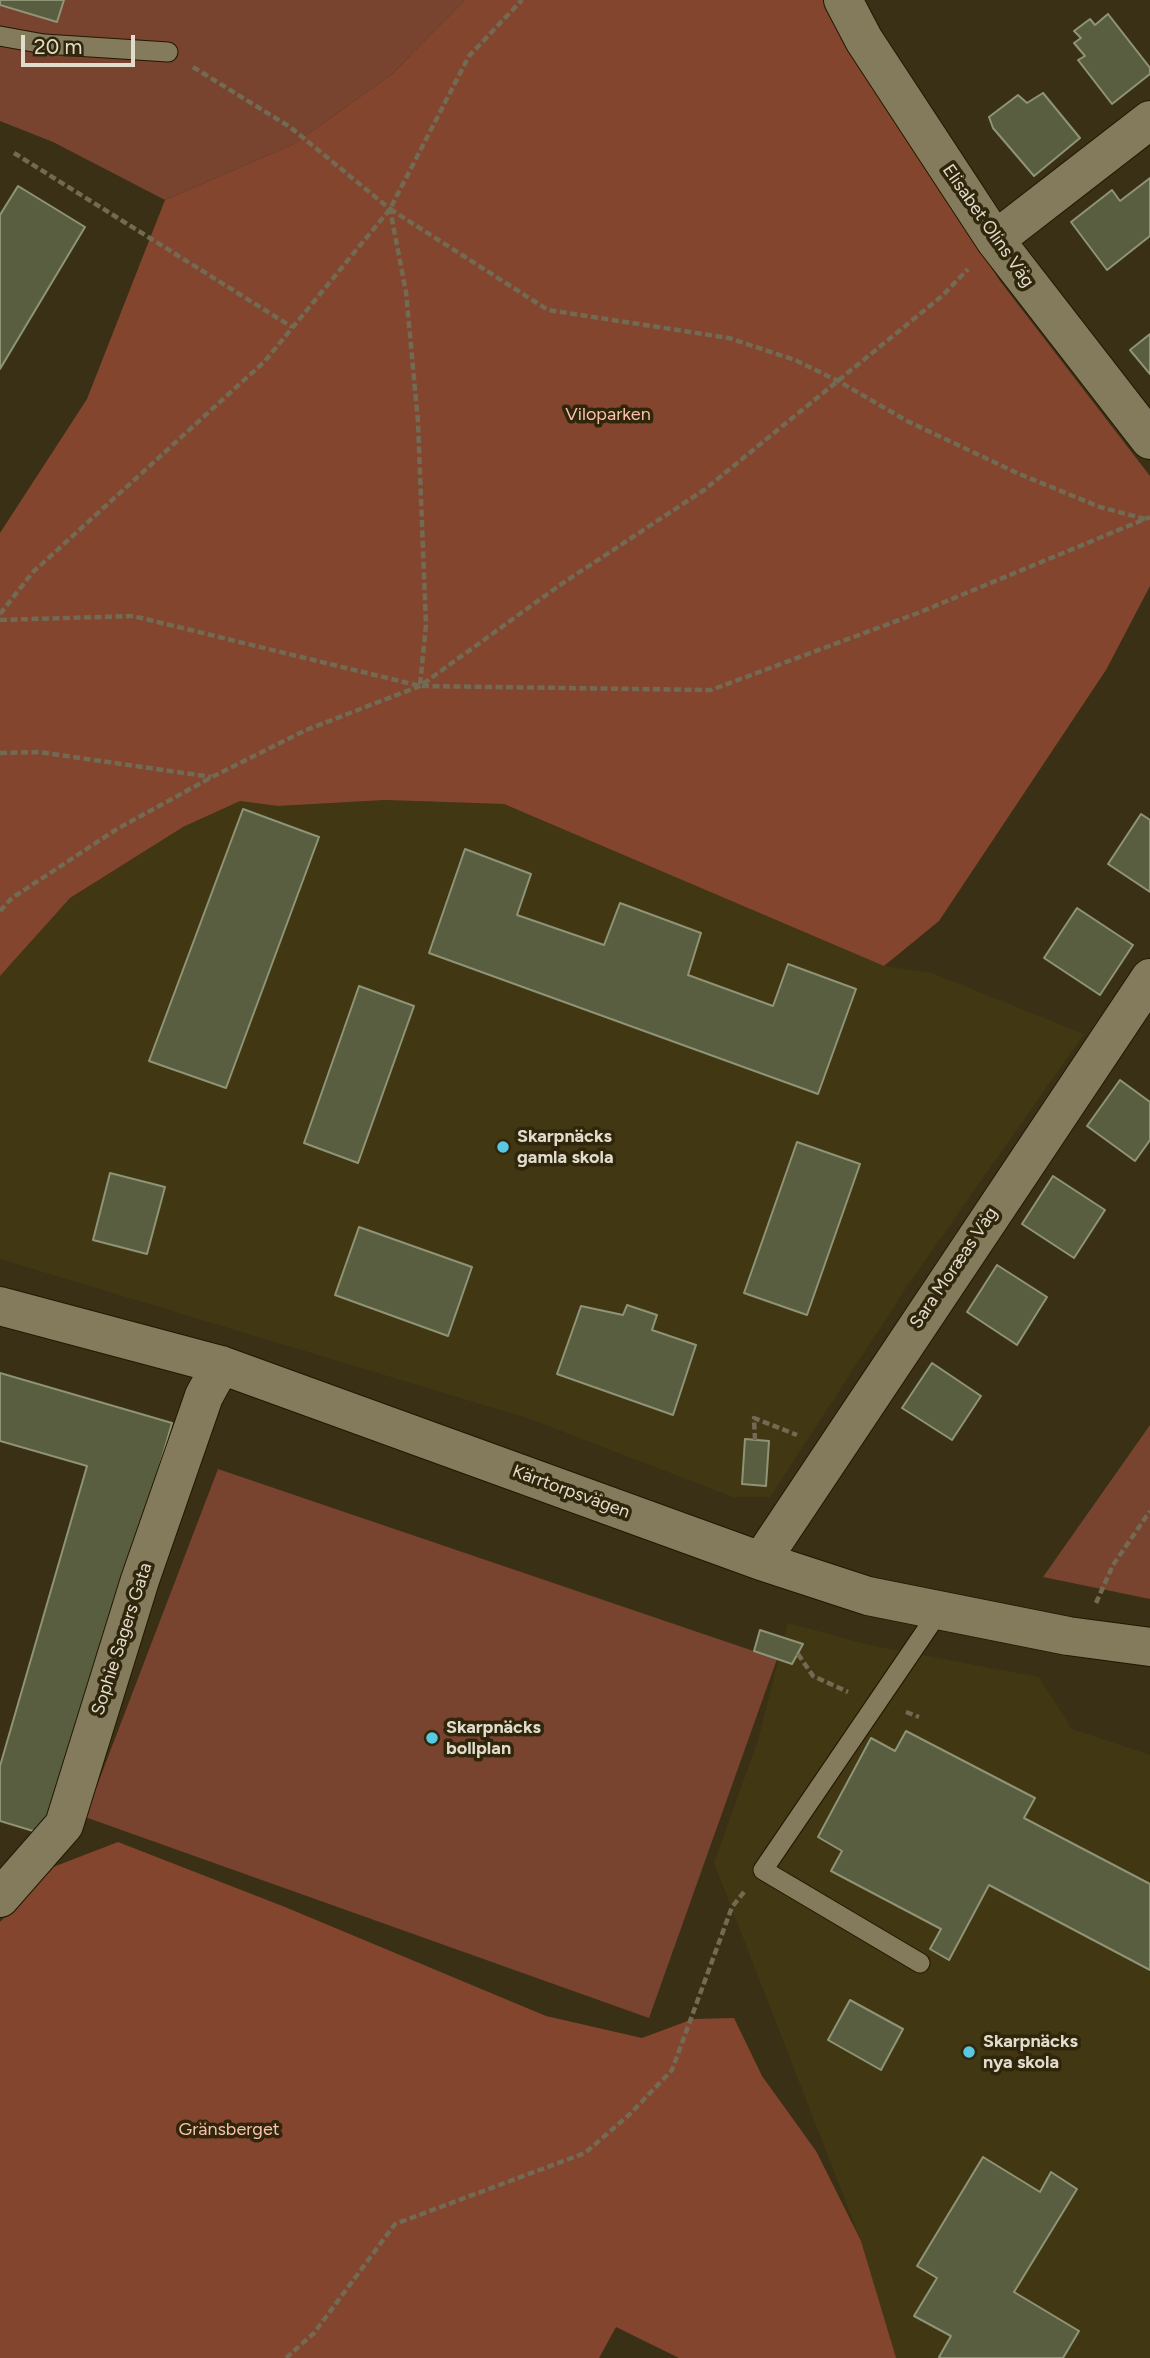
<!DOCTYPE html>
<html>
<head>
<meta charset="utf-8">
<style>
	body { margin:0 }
	#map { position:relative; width:1150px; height:2358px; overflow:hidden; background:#3a3015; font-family:Figtree,sans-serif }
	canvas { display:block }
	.scale { position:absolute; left:21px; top:35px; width:114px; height:32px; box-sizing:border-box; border:4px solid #e1dccc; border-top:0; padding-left:9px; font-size:21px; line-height:24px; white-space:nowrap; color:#e1dccc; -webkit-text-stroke:5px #30260b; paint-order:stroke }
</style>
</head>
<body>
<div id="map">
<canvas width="1150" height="2358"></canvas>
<div class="scale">20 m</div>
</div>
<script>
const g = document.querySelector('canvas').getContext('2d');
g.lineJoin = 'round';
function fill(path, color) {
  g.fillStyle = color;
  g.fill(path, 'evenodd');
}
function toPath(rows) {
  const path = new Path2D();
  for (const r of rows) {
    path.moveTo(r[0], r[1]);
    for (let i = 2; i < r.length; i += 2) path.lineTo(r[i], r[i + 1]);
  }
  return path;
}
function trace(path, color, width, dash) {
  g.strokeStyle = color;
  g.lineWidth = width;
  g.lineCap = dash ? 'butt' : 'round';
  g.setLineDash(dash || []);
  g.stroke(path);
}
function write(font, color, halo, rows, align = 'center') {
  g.font = font + ' Figtree,sans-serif';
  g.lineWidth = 7;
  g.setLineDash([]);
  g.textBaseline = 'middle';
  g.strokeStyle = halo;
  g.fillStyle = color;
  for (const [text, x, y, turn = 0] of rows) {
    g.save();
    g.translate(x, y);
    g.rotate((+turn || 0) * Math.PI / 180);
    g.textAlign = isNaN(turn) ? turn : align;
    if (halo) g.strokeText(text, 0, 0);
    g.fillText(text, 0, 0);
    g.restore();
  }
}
const built = toPath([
	[385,800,504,804,884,966,932,973,1084,1034,908,1285,770,1497,733,1497,530,1419,0,1259,0,976,70,898,183,827,240,801,278,806],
	[788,1623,873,1646,1039,1677,1072,1729,1150,1755,1150,2358,896,2358,894,2355,861,2241,714,1863,758,1740]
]);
const green = toPath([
	[0,0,465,0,392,74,294,144,165,200,53,142,0,121],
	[1150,1425,1150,1599,1043,1577],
	[218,1469,777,1659,649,2018,85,1817]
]);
const forest = toPath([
	[465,0,827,0,909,142,1000,281,1150,476,1150,586,1106,670,939,921,884,966,504,804,385,800,278,806,240,801,183,827,70,898,0,976,0,533,87,399,165,200,294,144,392,74],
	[118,1842,285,1907,546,2016,642,2038,693,2019,734,2018,762,2076,816,2151,861,2241,896,2358,679,2358,616,2327,599,2358,0,2358,0,1922,48,1869]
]);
const building = toPath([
	[0,0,64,0,57,22,0,5,0,0],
	[1108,14,1150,68,1150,74,1112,104,1078,60,1085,56,1074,43,1081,38,1074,31,1090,19,1095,25,1108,14],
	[1043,93,1080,138,1034,176,993,128,989,117,1018,95,1027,103,1043,93],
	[1150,178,1150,236,1107,270,1071,222,1112,190,1120,201,1150,178],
	[18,186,85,227,0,369,0,215,18,186],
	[1150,334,1150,374,1130,350,1150,334],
	[243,809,319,837,226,1088,149,1061,243,809],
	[1141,814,1150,820,1150,892,1108,864,1141,814],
	[465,849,531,874,517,915,604,945,620,903,701,933,688,975,773,1006,788,964,856,989,818,1094,429,953,465,849],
	[1077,908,1133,945,1100,995,1044,958,1077,908],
	[359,986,414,1006,358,1163,304,1143,359,986],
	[1120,1080,1150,1102,1150,1140,1135,1161,1087,1126,1120,1080],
	[797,1142,860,1164,807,1315,744,1293,797,1142],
	[110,1173,165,1187,147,1254,93,1240,110,1173],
	[1053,1176,1105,1210,1074,1258,1022,1224,1053,1176],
	[359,1227,472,1267,448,1336,335,1295,359,1227],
	[997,1265,1047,1297,1017,1345,967,1312,997,1265],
	[627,1305,657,1315,652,1330,696,1345,673,1415,557,1374,581,1306,623,1315,627,1305],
	[932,1363,981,1396,952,1440,902,1408,932,1363],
	[0,1373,172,1423,53,1837,0,1821,0,1766,87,1466,0,1441,0,1373],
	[745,1439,769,1441,766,1486,742,1484,745,1439],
	[760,1630,803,1644,792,1664,754,1651,760,1630],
	[906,1731,1035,1798,1024,1818,1150,1884,1150,1970,989,1885,949,1960,930,1949,941,1929,831,1871,842,1851,818,1837,871,1738,895,1751,906,1731],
	[850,2000,903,2029,881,2070,828,2040,850,2000],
	[983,2157,1040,2192,1051,2172,1077,2189,1014,2292,1079,2331,1063,2358,941,2358,939,2357,951,2336,914,2316,937,2278,917,2266,983,2157]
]);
const path = toPath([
	[193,67,290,127,390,209,406,292,418,422,426,625,420,685],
	[14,153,292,327],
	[390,209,548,310,729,338,795,360,840,382,907,421,1017,473,1100,507,1145,519],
	[0,614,33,572,265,361,390,209,469,56,522,0],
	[0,620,133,616,420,686,711,690,918,613,1150,517],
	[0,753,39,752,211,777],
	[0,911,12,898,117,829,212,777,306,730,420,686,560,585,704,490,942,296,968,269],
	[755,1440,754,1418,797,1435],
	[1096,1603,1113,1565,1150,1511],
	[798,1654,813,1676,848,1692],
	[906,1712,919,1717],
	[286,2358,314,2333,395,2224,585,2153,630,2114,672,2070,732,1907,744,1892]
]);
const lane = toPath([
	[0,36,44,44,168,52],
	[920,1963,763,1870,940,1610]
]);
const street = toPath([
	[843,0,864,40,995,240,1150,440],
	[995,240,1150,120],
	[0,1306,221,1365,761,1561,868,1596,1068,1636,1150,1647],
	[761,1561,1150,978],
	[0,1898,64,1825,140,1580,204,1396,221,1365]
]);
const markers = [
	[503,1147,7,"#58c9e3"],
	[432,1738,7,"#58c9e3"],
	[969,2052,7,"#58c9e3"]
];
const streetNames = [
	["Elisabet Olins Väg",988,226,55],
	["Sara Moræas Väg",954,1268,-56],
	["Kärrtorpsvägen",571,1492,20],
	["Sophie Sagers Gata",122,1639,-72]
];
const parkNames = [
	["Viloparken",608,415],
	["Gränsberget",229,2130]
];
const poiNames = [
	["Skarpnäcks",517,1137],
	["gamla skola",517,1158],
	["Skarpnäcks",446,1728],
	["bollplan",446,1749],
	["Skarpnäcks",983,2042],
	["nya skola",983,2063]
];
fill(built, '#423713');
fill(green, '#78432f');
fill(forest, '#83452d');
fill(building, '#595e41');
trace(building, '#8f9476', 2);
trace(lane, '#211800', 21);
trace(street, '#211800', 40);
trace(path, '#736a53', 4.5, [7, 3.5]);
trace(lane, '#847a5c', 19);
trace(street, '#847a5c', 38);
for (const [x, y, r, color] of markers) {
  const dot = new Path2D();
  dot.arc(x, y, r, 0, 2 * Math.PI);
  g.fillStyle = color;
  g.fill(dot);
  trace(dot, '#30260b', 2.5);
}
write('18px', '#e1dccc', '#30260b', streetNames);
write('18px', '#fbc1ac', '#30260b', parkNames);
write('bold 18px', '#e1dccc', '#30260b', poiNames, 'left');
</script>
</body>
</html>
